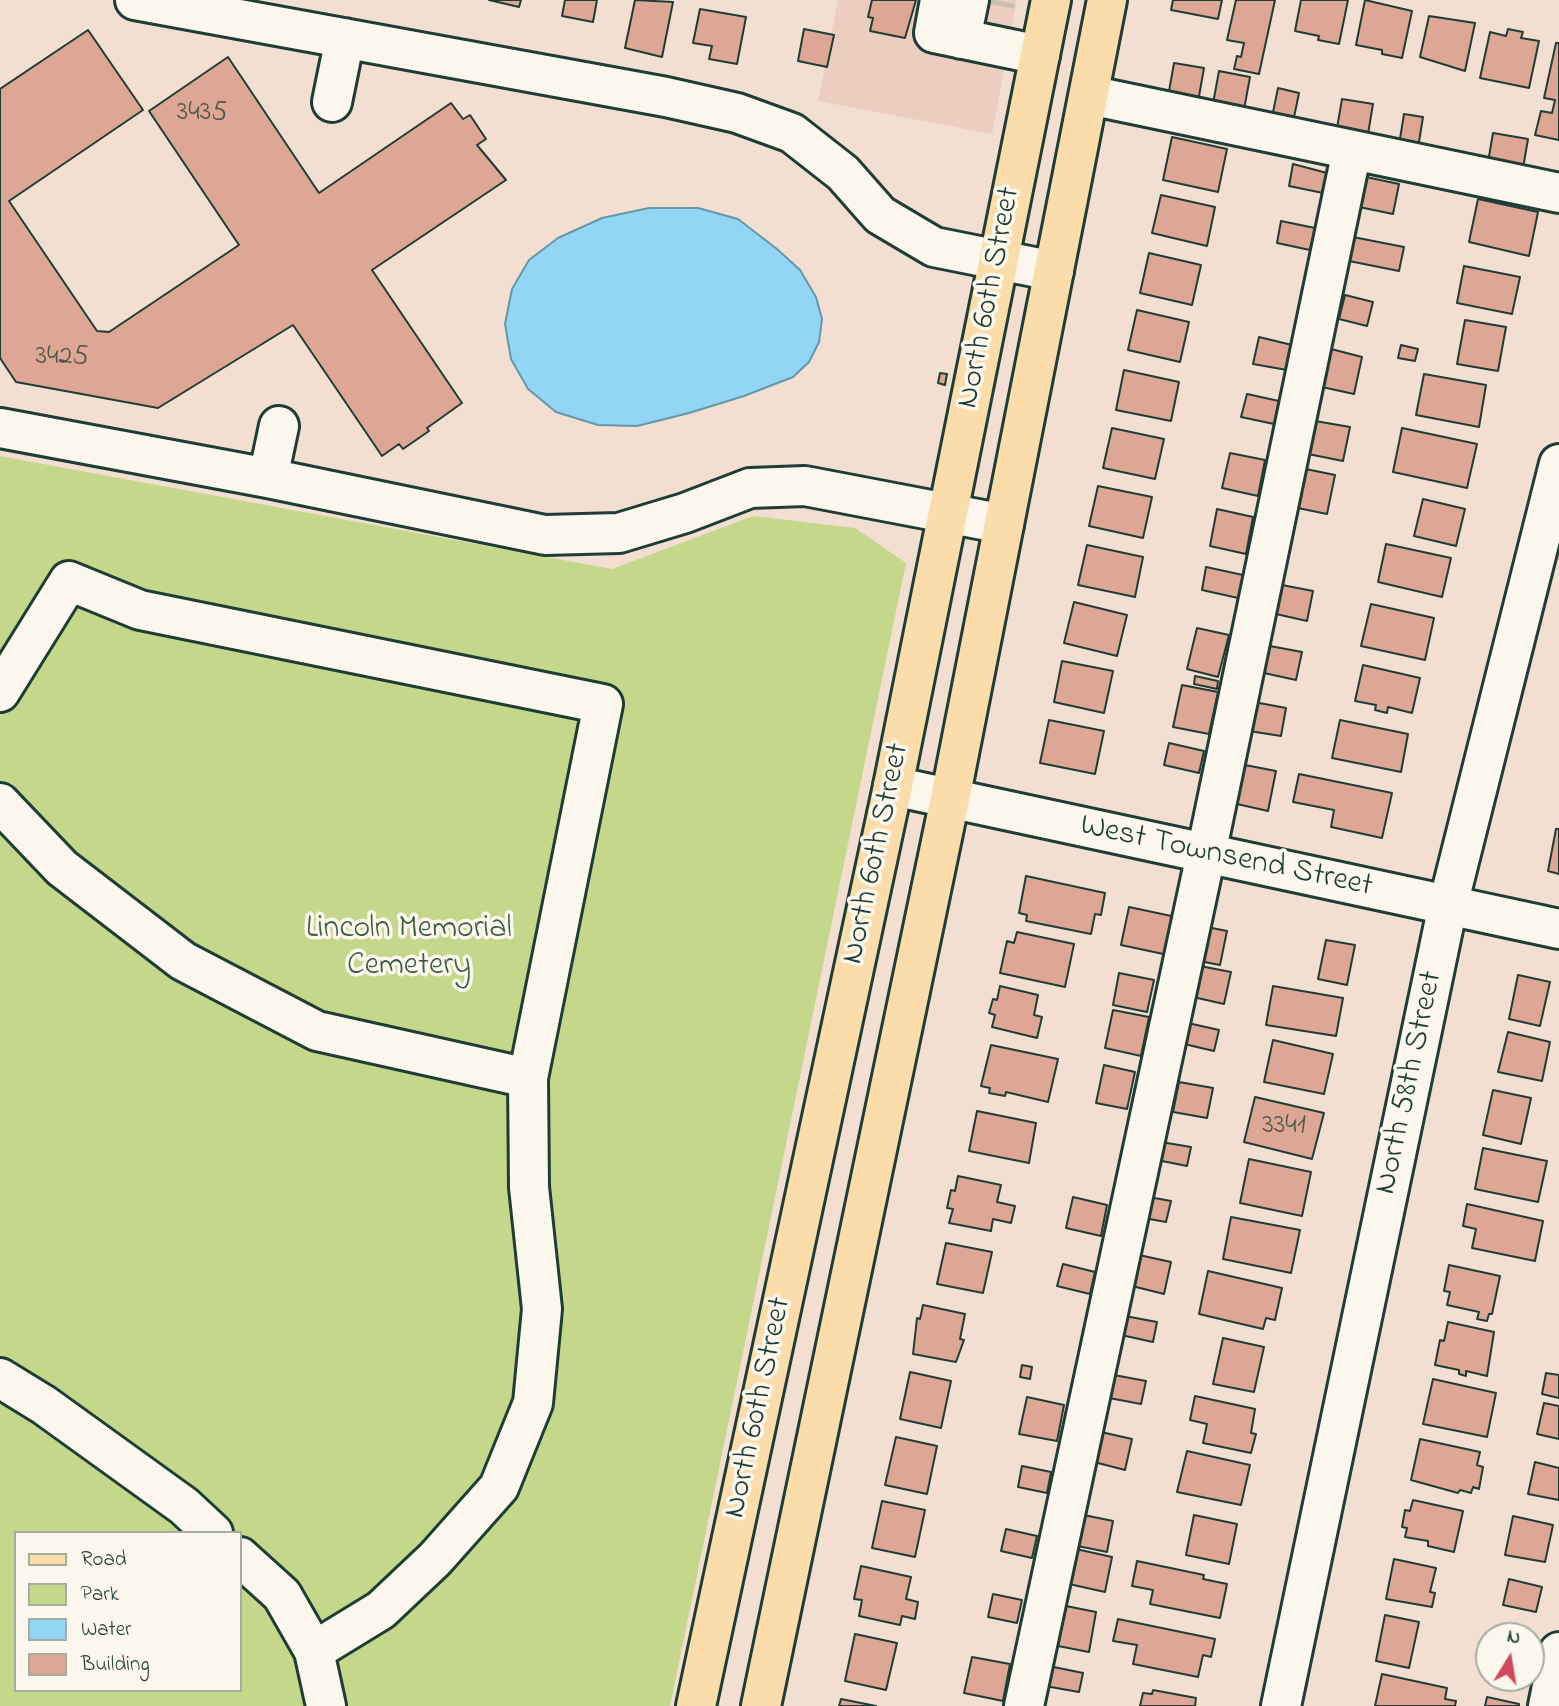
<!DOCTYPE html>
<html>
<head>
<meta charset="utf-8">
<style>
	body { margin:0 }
	#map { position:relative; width:1559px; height:1706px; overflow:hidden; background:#f2dfd2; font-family:"Indie Flower",sans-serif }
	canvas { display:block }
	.legend { position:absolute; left:14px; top:1531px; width:228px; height:161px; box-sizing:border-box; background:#fbf7ec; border:2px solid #a3ada2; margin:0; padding:9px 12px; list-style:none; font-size:21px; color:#1f3d34 }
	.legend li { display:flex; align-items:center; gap:14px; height:35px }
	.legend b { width:35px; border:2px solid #a3ada2 }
	.north { position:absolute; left:1475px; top:1622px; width:70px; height:70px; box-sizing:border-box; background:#fbf7ec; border:2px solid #a3ada2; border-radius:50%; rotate:11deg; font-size:19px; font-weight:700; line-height:28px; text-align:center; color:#1f3d34 }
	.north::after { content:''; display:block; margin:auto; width:24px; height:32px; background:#d1495b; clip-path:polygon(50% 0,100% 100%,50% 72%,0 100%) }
</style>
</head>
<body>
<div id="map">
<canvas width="1559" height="1706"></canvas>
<ul class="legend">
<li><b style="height:9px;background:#faddab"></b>Road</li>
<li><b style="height:19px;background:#c5d78b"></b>Park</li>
<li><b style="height:19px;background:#92d5f4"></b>Water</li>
<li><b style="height:19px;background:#dea795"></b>Building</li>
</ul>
<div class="north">N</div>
</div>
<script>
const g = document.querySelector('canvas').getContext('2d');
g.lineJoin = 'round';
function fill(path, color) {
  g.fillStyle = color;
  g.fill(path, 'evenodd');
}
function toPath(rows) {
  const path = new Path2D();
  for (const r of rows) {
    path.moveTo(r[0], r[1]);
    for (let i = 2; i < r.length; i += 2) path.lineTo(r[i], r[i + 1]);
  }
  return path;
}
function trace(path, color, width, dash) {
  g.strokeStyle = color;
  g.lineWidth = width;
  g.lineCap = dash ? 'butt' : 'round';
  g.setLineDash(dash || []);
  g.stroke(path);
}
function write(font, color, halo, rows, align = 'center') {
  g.font = font + ' "Indie Flower",sans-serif';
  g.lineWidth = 7;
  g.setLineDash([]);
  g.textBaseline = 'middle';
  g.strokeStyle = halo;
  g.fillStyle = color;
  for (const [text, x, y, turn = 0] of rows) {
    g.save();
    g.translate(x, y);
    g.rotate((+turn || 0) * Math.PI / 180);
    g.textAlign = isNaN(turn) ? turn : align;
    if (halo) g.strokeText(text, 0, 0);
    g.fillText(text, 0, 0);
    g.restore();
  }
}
const built = toPath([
	[838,0,1017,0,992,134,818,101]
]);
const green = toPath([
	[0,456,612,569,753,516,855,528,906,563,670,1706,0,1706],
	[16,1533,240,1533,240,1690,16,1690]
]);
const water = toPath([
	[649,208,698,208,738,219,777,249,800,270,816,297,822,319,819,342,809,362,793,377,744,396,689,413,637,426,598,425,556,412,528,389,511,359,505,324,512,289,529,260,558,238,602,218,649,208]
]);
const building = toPath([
	[489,0,521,0,519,7,489,0],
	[565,0,597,0,593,22,562,16,565,0],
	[635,0,673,2,662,57,625,48,635,0],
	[872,0,916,0,905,38,870,31,873,18,868,17,872,0],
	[1173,0,1222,0,1218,19,1171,10,1173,0],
	[1236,0,1275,0,1259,74,1234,69,1237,56,1241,57,1244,43,1227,40,1236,0],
	[1301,0,1348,0,1339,44,1318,40,1319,36,1295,31,1301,0],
	[1365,0,1412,11,1402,58,1382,54,1382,50,1356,45,1365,0],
	[700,9,746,17,737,64,709,59,712,46,693,43,700,9],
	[1429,16,1475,23,1465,71,1420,57,1429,16],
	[804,29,834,35,827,67,798,61,804,29],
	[1508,29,1523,32,1521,38,1539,41,1529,88,1480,78,1490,32,1506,36,1508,29],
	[88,30,143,110,9,201,97,331,109,332,239,245,149,111,228,57,319,193,451,103,463,119,470,115,486,139,477,145,506,180,372,270,462,403,427,428,429,431,403,449,399,444,382,456,293,325,158,408,16,382,0,358,0,89,88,30],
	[1556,43,1559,43,1559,140,1535,135,1541,111,1552,113,1555,100,1544,98,1556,43],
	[1174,63,1204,68,1198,102,1168,97,1174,63],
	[1219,71,1250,77,1243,115,1212,109,1219,71],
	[1278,88,1299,93,1293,122,1272,117,1278,88],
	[1342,99,1373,104,1367,140,1336,134,1342,99],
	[1404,114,1423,117,1418,148,1399,145,1404,114],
	[1493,133,1528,139,1522,174,1487,168,1493,133],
	[1172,137,1227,149,1218,192,1163,180,1172,137],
	[1293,164,1327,173,1323,193,1289,186,1293,164],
	[1366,177,1399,184,1393,214,1359,207,1366,177],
	[1161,195,1215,207,1207,246,1152,233,1161,195],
	[1478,199,1538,212,1529,256,1469,242,1478,199],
	[1281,221,1315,228,1310,250,1277,243,1281,221],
	[1353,237,1404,247,1399,271,1349,261,1353,237],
	[1149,253,1201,265,1192,305,1140,293,1149,253],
	[1464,266,1520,277,1512,314,1457,303,1464,266],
	[1345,295,1373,302,1367,326,1339,319,1345,295],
	[1137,310,1189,322,1180,362,1128,350,1137,310],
	[1465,320,1506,327,1498,371,1457,364,1465,320],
	[1259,337,1292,345,1287,370,1253,364,1259,337],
	[1401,345,1418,349,1415,361,1398,358,1401,345],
	[1331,349,1362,357,1354,394,1322,387,1331,349],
	[1124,370,1179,382,1171,421,1116,410,1124,370],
	[940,373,947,374,945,385,938,383,940,373],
	[1424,374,1486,385,1479,427,1416,415,1424,374],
	[1247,394,1279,401,1274,424,1241,417,1247,394],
	[1315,421,1350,427,1343,461,1308,454,1315,421],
	[1112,428,1164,439,1155,479,1103,468,1112,428],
	[1402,428,1477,444,1467,488,1393,472,1402,428],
	[1230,453,1265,460,1258,496,1222,488,1230,453],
	[1301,468,1335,475,1327,514,1293,507,1301,468],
	[1098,486,1152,497,1143,538,1089,526,1098,486],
	[1423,499,1465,509,1456,546,1414,536,1423,499],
	[1217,509,1253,517,1246,554,1210,546,1217,509],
	[1386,544,1451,558,1442,597,1378,582,1386,544],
	[1087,545,1143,557,1135,597,1078,585,1087,545],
	[1206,567,1243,575,1238,598,1202,590,1206,567],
	[1282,585,1313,591,1307,621,1276,614,1282,585],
	[1074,602,1127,615,1117,656,1064,643,1074,602],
	[1371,604,1434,618,1425,660,1361,646,1371,604],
	[1197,628,1229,635,1218,677,1187,669,1197,628],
	[1270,646,1302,652,1296,680,1264,673,1270,646],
	[1062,661,1113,671,1104,713,1054,702,1062,661],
	[1363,665,1420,678,1412,713,1388,707,1387,713,1375,710,1376,705,1355,701,1363,665],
	[1195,676,1218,681,1217,689,1194,684,1195,676],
	[1182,685,1218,692,1209,734,1173,727,1182,685],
	[1254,702,1286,708,1281,736,1249,731,1254,702],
	[1049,720,1104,731,1095,774,1040,763,1049,720],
	[1340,720,1408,734,1401,772,1332,758,1340,720],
	[1169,743,1204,751,1199,773,1164,765,1169,743],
	[1245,765,1276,771,1268,811,1237,804,1245,765],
	[1299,774,1392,793,1382,838,1331,827,1334,810,1293,802,1299,774],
	[1556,829,1559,829,1559,874,1548,871,1556,829],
	[1026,876,1105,893,1101,915,1095,914,1091,934,1026,921,1027,915,1019,913,1026,876],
	[1129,907,1176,917,1168,955,1121,945,1129,907],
	[1202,926,1227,931,1220,965,1194,960,1202,926],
	[1017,932,1074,944,1065,987,1000,973,1007,941,1014,943,1017,932],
	[1326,940,1355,945,1347,985,1318,979,1326,940],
	[1200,966,1231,972,1224,1004,1193,997,1200,966],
	[1119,973,1154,980,1147,1012,1113,1005,1119,973],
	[1518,975,1550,982,1540,1026,1509,1019,1518,975],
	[1000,986,1038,995,1034,1015,1042,1017,1037,1038,992,1027,995,1015,989,1013,993,999,997,1000,1000,986],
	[1273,986,1343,998,1336,1036,1266,1025,1273,986],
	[1113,1010,1149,1017,1141,1056,1105,1048,1113,1010],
	[1188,1023,1219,1030,1214,1051,1184,1044,1188,1023],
	[1508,1032,1550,1042,1542,1081,1498,1072,1508,1032],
	[1273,1040,1333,1054,1324,1094,1264,1082,1273,1040],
	[991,1045,1058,1059,1048,1102,1006,1092,1005,1096,989,1093,990,1088,981,1086,991,1045],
	[1104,1065,1135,1072,1127,1109,1096,1103,1104,1065],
	[1179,1082,1213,1088,1207,1118,1173,1112,1179,1082],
	[1493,1090,1531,1098,1521,1144,1483,1135,1493,1090],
	[1255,1097,1324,1113,1312,1159,1244,1142,1255,1097],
	[977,1111,1036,1123,1029,1163,969,1151,977,1111],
	[1161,1142,1191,1147,1187,1166,1157,1160,1161,1142],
	[1483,1148,1547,1161,1538,1202,1475,1189,1483,1148],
	[1249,1159,1311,1172,1302,1216,1240,1203,1249,1159],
	[958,1176,1001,1185,997,1202,1015,1206,1011,1223,993,1219,991,1231,949,1223,953,1209,947,1208,951,1190,955,1191,958,1176],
	[1073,1197,1107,1205,1101,1236,1066,1228,1073,1197],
	[1149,1197,1171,1201,1166,1222,1144,1218,1149,1197],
	[1467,1204,1543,1221,1535,1261,1472,1248,1476,1229,1463,1226,1467,1204],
	[1231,1217,1300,1230,1291,1273,1223,1259,1231,1217],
	[946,1243,992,1252,983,1293,937,1284,946,1243],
	[1139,1255,1171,1262,1164,1294,1132,1286,1139,1255],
	[1063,1264,1095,1272,1090,1294,1057,1286,1063,1264],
	[1449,1265,1500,1276,1492,1314,1489,1314,1487,1321,1477,1319,1479,1312,1447,1305,1450,1292,1444,1291,1449,1265],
	[1208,1271,1282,1288,1275,1320,1266,1318,1263,1329,1199,1314,1208,1271],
	[923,1305,965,1314,960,1339,964,1340,956,1362,913,1354,917,1318,920,1319,923,1305],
	[1125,1316,1157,1322,1153,1342,1121,1335,1125,1316],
	[1448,1322,1494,1332,1487,1376,1466,1371,1466,1376,1459,1374,1459,1370,1435,1365,1440,1340,1444,1341,1448,1322],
	[1223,1338,1264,1347,1254,1392,1213,1384,1223,1338],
	[1022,1365,1032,1367,1030,1379,1020,1377,1022,1365],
	[910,1372,951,1381,941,1428,900,1419,910,1372],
	[1546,1373,1559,1375,1559,1398,1542,1394,1546,1373],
	[1114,1375,1146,1381,1141,1404,1109,1398,1114,1375],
	[1433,1379,1496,1393,1487,1437,1423,1424,1433,1379],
	[1195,1396,1255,1409,1251,1433,1256,1434,1251,1453,1203,1443,1207,1424,1190,1420,1195,1396],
	[1027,1397,1064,1405,1057,1441,1019,1434,1027,1397],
	[1544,1403,1559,1406,1559,1439,1537,1434,1544,1403],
	[1101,1432,1132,1439,1125,1470,1094,1462,1101,1432],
	[896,1437,937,1446,927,1494,885,1485,896,1437],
	[1420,1439,1480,1452,1477,1465,1483,1467,1479,1489,1473,1487,1471,1493,1460,1490,1458,1493,1411,1480,1420,1439],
	[1187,1451,1250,1465,1241,1505,1177,1492,1187,1451],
	[1535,1462,1559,1468,1559,1500,1528,1494,1535,1462],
	[1022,1466,1051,1472,1047,1493,1018,1487,1022,1466],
	[1413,1500,1463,1511,1454,1552,1428,1546,1428,1541,1405,1537,1407,1528,1402,1527,1405,1510,1410,1511,1413,1500],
	[882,1501,925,1510,915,1557,872,1548,882,1501],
	[1079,1514,1113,1521,1107,1552,1073,1545,1079,1514],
	[1194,1515,1237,1524,1229,1564,1186,1555,1194,1515],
	[1513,1516,1553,1525,1545,1562,1505,1555,1513,1516],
	[1006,1529,1037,1536,1032,1558,1001,1551,1006,1529],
	[1076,1549,1112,1557,1105,1592,1069,1584,1076,1549],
	[1394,1559,1436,1568,1430,1592,1435,1593,1432,1607,1386,1599,1394,1559],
	[1137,1561,1204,1575,1203,1579,1227,1584,1220,1618,1150,1604,1153,1590,1132,1586,1137,1561],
	[861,1566,911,1577,906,1599,918,1602,915,1619,902,1616,900,1625,859,1616,862,1600,854,1599,861,1566],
	[1509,1579,1542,1587,1536,1612,1503,1605,1509,1579],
	[993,1594,1022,1600,1017,1623,988,1617,993,1594],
	[1066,1606,1096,1612,1089,1652,1058,1646,1066,1606],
	[1385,1615,1419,1622,1409,1668,1376,1661,1385,1615],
	[1118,1619,1215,1639,1211,1657,1203,1655,1198,1677,1133,1664,1137,1645,1113,1641,1118,1619],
	[855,1634,897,1643,886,1690,845,1681,855,1634],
	[972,1657,1010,1664,1003,1701,964,1693,972,1657],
	[1049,1666,1083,1673,1079,1692,1045,1686,1049,1666],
	[1382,1674,1447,1688,1445,1699,1456,1701,1455,1706,1375,1706,1382,1674],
	[1153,1690,1196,1698,1195,1706,1140,1706,1143,1693,1152,1694,1153,1690],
	[1487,1697,1519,1704,1519,1706,1485,1706,1487,1697],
	[841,1699,876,1706,839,1706,841,1699]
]);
const minorTunnel = toPath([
	[995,5,996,0]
]);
const minor = toPath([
	[135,0,666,97,737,113,792,133,843,173,880,215,934,247,1054,271],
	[940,0,934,33,1040,55],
	[961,39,969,0],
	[1089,95,1559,193],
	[332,102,345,38],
	[0,428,268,478,545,535,619,533,685,513,750,488,805,486,1004,524],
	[268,478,279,426],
	[0,692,69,581,140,610,603,704,528,1078,529,1187,542,1309,533,1403,499,1487,435,1559,381,1610,314,1651],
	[893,786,1559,929],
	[0,803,62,868,183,961,317,1031,528,1078],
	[0,1378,44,1405,184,1506,213,1533],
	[240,1557,282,1595,314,1651,326,1706],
	[1024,1706,1206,854,1352,150],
	[1281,1706,1448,905,1559,464],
	[1548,1706,1559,1652]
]);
const major = toPath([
	[696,1706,893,786,1051,0],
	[761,1706,950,799,1107,0]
]);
const numberNames = [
	["3435",202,114],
	["3425",62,358],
	["3341",1284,1127]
];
const streetNames = [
	["North 60th Street",991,298,-79],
	["North 60th Street",878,854,-78],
	["West Townsend Street",1226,858,12],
	["North 58th Street",1411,1083,-78],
	["North 60th Street",760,1408,-78]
];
const parkNames = [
	["Lincoln Memorial",409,931],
	["Cemetery",409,968]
];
fill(built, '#eccec0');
fill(green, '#c5d78b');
fill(water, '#92d5f4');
trace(water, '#6498a7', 2);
fill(building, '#dea795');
trace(building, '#1f3d34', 2);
trace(minorTunnel, '#c8bfb2', 38, [38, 19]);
trace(minor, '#1f3d34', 44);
trace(major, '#1f3d34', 44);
trace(minor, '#fbf7ec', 38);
trace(major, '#faddab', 38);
write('28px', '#4f584c', null, numberNames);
write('32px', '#1f3d34', '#fbf7ec', streetNames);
write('32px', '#405c45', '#fbf7ec', parkNames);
</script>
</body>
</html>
